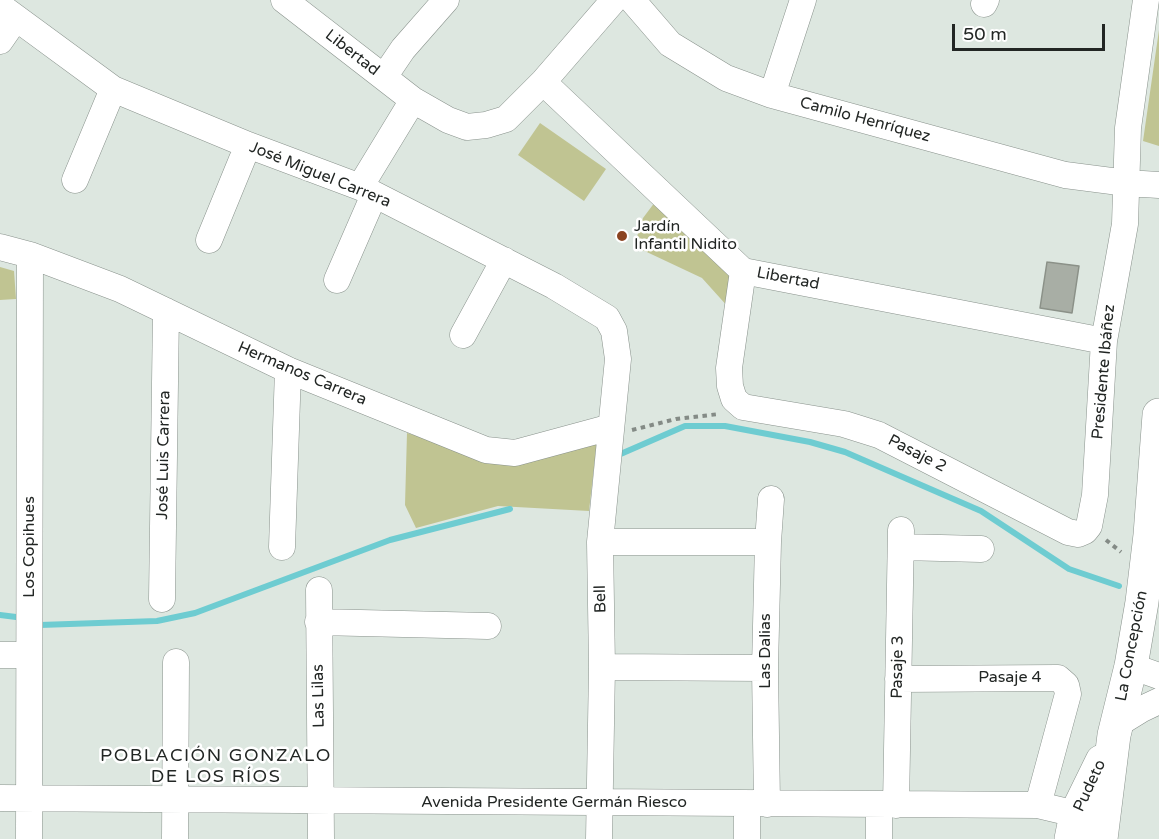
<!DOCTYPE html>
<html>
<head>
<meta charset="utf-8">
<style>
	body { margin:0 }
	#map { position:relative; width:1159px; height:839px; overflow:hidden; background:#dde7e0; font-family:"Varela Round",sans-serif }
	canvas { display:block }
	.scale { position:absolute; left:952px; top:24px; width:153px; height:27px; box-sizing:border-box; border:3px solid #222624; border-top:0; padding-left:8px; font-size:18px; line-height:21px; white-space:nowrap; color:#222624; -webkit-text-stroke:4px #fff; paint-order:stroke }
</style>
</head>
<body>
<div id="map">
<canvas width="1159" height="839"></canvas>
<div class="scale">50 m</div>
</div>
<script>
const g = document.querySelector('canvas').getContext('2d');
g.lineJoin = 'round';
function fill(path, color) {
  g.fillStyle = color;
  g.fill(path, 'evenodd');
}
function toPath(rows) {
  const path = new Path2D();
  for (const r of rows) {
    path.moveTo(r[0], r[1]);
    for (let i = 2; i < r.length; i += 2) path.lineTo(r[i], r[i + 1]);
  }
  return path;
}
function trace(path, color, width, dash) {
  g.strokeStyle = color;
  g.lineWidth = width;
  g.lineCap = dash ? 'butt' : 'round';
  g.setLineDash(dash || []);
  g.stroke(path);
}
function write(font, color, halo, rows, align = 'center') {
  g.font = font + ' "Varela Round",sans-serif';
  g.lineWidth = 5;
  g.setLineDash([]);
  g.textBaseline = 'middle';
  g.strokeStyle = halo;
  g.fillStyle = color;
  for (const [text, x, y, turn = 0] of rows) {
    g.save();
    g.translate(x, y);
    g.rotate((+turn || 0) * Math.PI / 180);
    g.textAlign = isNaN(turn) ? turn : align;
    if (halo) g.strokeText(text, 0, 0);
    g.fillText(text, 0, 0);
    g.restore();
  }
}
const green = toPath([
	[1159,30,1159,146,1143,141],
	[540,123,606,169,584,201,518,155],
	[655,202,734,275,729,308,702,278,634,246,643,218],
	[0,267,14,271,16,299,0,300],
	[407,433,520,465,597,441,589,511,498,506,416,528,405,505]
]);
const stream = toPath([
	[616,456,685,426,725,426,810,442,845,452,981,511,1069,569,1119,586],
	[0,615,16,617],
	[40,625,157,621,195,613,390,540,510,509]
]);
const building = toPath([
	[1047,262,1079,266,1072,313,1040,308,1047,262]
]);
const path = toPath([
	[632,430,676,419,719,414],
	[1106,540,1121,552]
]);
const minor = toPath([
	[284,0,413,100,448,120,467,127,486,125,506,119,543,82,614,0],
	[632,0,670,44,726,78,772,95,1065,175,1127,183,1159,185],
	[984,4,986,0],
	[0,6,113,89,248,145,360,187,554,286,607,318,614,331,618,359,600,542,602,667,599,839],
	[0,41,16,18],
	[384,77,403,49,446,0],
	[543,82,743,271,1104,341],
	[772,95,803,0],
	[75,180,113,89],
	[360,187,413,100],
	[209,240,248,145],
	[0,247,30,255,120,289,288,370,486,450,515,453,611,427],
	[743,271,729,368,730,386,734,399,743,407,844,424,879,435,1068,532,1078,534,1085,531,1089,526,1095,495,1104,341,1125,224,1128,128,1146,0],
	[337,280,374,195],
	[463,335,504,260],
	[600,542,768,542],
	[282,547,288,370],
	[901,547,981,549],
	[319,590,321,839],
	[162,599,166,311],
	[318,622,488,626],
	[0,655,29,655],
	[1131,666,1159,676],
	[602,667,765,668],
	[898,679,1058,678,1066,685,1068,694,1038,805],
	[1116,725,1142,709,1159,701],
	[0,798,1038,805,1076,814,1091,823],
	[767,804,765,668,768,542,771,499],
	[896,805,901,530],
	[29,839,30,255],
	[175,839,176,662],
	[747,839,747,804],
	[879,839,879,805]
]);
const major = toPath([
	[1071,839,1076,814,1102,761],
	[1101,839,1114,735,1131,666,1142,602,1150,535,1159,415]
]);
const markers = [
	[622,236,6,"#8a4320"]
];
const streetNames = [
	["Libertad",352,53,38],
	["Camilo Henríquez",865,120,15],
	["José Miguel Carrera",320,175,22],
	["Libertad",788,279,11],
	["Presidente Ibáñez",1104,372,-85],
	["Hermanos Carrera",302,374,23],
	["Pasaje 2",917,454,27],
	["José Luis Carrera",164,455,-89],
	["Los Copihues",30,547,-90],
	["Bell",601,599,-91],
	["La Concepción",1132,646,-79],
	["Las Dalias",766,651,-90],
	["Pasaje 3",898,667,-89],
	["Pasaje 4",1010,678],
	["Las Lilas",319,696,-91],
	["Pudeto",1090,786,-65],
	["Avenida Presidente Germán Riesco",554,803]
];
const poiNames = [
	["Jardín",634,227],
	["Infantil Nidito",634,245]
];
const neighbourhoodNames = [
	["POBLACIÓN GONZALO",216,756],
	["DE LOS RÍOS",216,777]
];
fill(green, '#c0c492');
trace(stream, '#6eccd1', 6);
fill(building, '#a8aea5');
trace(building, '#8b9188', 1.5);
trace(minor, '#89928c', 27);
trace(major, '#89928c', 34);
trace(path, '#848b86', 4, [4.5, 4.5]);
trace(minor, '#fff', 26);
trace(major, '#fff', 33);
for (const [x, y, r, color] of markers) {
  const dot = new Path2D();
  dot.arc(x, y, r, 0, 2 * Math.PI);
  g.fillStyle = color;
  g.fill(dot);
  trace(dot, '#fff', 2);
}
write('16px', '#222624', '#fff', streetNames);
write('16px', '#222624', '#fff', poiNames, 'left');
g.letterSpacing = '1.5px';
write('18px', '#222624', '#fff', neighbourhoodNames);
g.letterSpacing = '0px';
</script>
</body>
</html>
